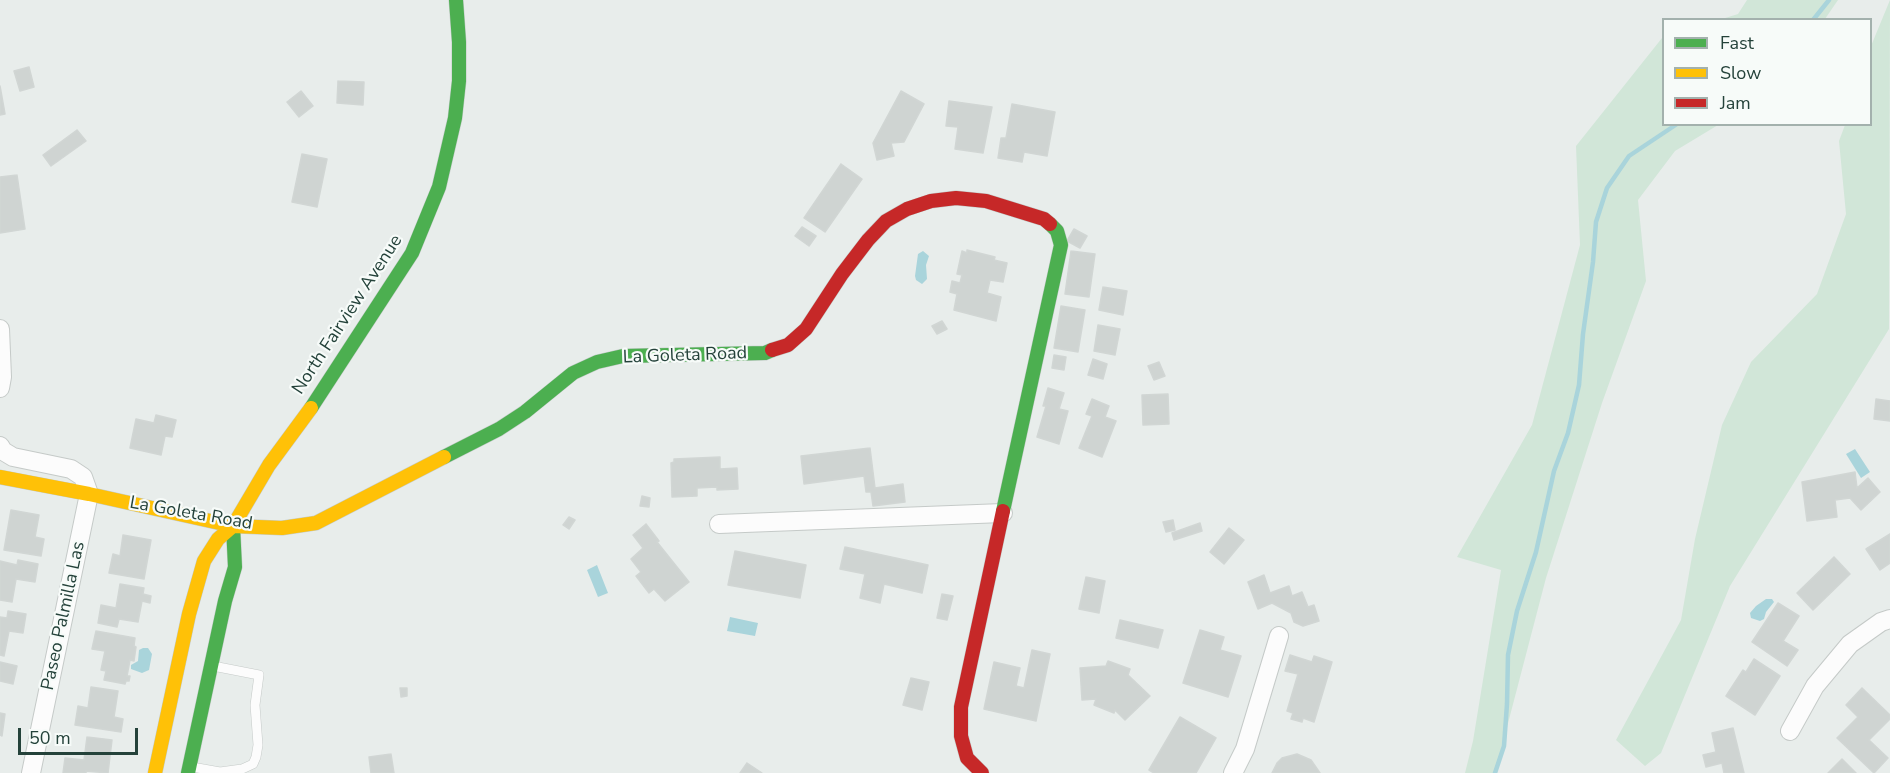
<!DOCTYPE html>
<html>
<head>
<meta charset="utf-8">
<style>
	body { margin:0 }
	#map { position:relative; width:1890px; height:773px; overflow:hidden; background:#e8edeb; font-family:"Nunito Sans",sans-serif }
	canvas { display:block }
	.legend { position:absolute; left:1662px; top:18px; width:210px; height:108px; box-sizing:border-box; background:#f7fbf9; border:2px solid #a3b1ad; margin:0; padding:8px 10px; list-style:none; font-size:18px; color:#24423a }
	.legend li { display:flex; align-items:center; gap:12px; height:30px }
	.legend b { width:30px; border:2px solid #a3b1ad }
	.scale { position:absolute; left:18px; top:728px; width:120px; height:27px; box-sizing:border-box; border:3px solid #24423a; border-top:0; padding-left:8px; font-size:18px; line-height:21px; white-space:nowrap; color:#24423a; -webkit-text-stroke:4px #f7fbf9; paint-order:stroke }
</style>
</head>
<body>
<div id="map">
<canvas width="1890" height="773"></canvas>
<ul class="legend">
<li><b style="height:8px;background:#4caf50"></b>Fast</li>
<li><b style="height:8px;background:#ffc107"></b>Slow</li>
<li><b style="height:8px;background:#c62828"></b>Jam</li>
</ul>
<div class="scale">50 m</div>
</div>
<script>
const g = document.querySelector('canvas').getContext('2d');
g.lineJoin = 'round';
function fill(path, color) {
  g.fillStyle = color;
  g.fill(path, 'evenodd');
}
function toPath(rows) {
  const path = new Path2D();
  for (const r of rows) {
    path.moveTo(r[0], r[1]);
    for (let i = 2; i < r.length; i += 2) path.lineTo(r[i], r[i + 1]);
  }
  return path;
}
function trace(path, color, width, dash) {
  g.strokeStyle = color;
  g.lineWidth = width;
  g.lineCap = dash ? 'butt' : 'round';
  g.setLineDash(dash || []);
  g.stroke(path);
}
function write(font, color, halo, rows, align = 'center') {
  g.font = font + ' "Nunito Sans",sans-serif';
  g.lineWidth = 4.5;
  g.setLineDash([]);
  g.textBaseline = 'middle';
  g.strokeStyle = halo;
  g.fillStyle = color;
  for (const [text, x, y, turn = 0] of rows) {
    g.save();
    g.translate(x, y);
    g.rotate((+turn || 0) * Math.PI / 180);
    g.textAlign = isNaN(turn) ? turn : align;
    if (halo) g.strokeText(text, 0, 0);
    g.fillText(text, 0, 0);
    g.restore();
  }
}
const green = toPath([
	[1747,0,1838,0,1825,19,1722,19,1738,14],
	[1890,0,1889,329,1730,586,1661,753,1645,766,1616,740,1681,620,1695,539,1722,425,1751,362,1817,294,1846,214,1839,141,1845,125,1870,124,1871,46],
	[1662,38,1664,124,1718,125,1675,151,1638,200,1646,281,1602,403,1546,578,1495,773,1465,773,1473,741,1501,570,1457,557,1532,425,1580,245,1576,146]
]);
const water = toPath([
	[923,251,929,256,926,265,927,279,922,284,916,280,915,276,918,254],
	[1855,449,1870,472,1861,478,1846,454],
	[597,565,608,593,598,597,587,570],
	[1766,599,1772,599,1774,602,1766,612,1764,619,1760,621,1751,618,1750,613,1756,606],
	[730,617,758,623,755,636,727,631],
	[143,648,148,648,152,654,149,670,142,673,131,669,131,665,138,661,139,650]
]);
const stream = toPath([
	[1813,20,1829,0],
	[1495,773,1504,746,1507,704,1508,655,1517,611,1536,552,1554,471,1568,433,1579,385,1583,334,1593,262,1596,222,1607,188,1629,156,1677,124]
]);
const building = toPath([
	[29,67,34,87,20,91,14,71,29,67],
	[338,81,364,82,363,105,337,103,338,81],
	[0,86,5,114,0,115,0,86],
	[301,91,313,106,299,117,287,102,301,91],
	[901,91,924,104,904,142,891,143,894,156,877,160,873,143,901,91],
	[949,101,992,107,983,153,955,149,958,127,946,126,949,101],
	[1012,104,1055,112,1047,156,1024,152,1022,162,998,158,1001,138,1006,138,1012,104],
	[77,130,86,141,51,166,43,155,77,130],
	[302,154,327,159,317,207,292,202,302,154],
	[841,164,862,179,825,232,804,218,841,164],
	[17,175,25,229,0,233,0,177,17,175],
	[802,227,816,236,809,246,795,236,802,227],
	[1074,229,1087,236,1080,248,1067,241,1074,229],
	[967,250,995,257,994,260,1007,263,1003,282,990,280,987,293,1001,297,996,321,954,310,957,294,950,292,952,281,960,283,962,275,957,274,962,251,967,253,967,250],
	[1071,251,1095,254,1089,297,1065,294,1071,251],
	[1103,287,1127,291,1123,315,1099,310,1103,287],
	[1061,306,1085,310,1078,352,1054,348,1061,306],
	[942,321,947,329,937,334,932,326,942,321],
	[1098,325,1120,329,1115,355,1094,351,1098,325],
	[1054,355,1066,357,1064,370,1052,368,1054,355],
	[1093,359,1107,364,1103,379,1088,375,1093,359],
	[1159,362,1165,376,1154,380,1148,366,1159,362],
	[1048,388,1064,393,1059,409,1068,411,1059,444,1037,437,1046,406,1043,406,1048,388],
	[1168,394,1169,424,1143,425,1142,395,1168,394],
	[1092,399,1109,406,1105,417,1116,421,1102,457,1079,448,1092,416,1086,414,1092,399],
	[1876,399,1890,401,1890,421,1874,419,1876,399],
	[156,415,176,420,172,437,165,436,161,455,130,448,136,419,154,423,156,415],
	[870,448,875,488,903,484,905,502,873,506,871,492,866,492,864,476,804,484,801,456,870,448],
	[720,457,720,469,737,468,738,489,717,490,717,487,697,488,697,496,672,497,671,463,674,462,674,459,720,457],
	[1855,472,1857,488,1868,478,1880,492,1861,510,1850,498,1835,500,1837,517,1807,521,1802,482,1855,472],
	[642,496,650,498,649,507,640,506,642,496],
	[11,510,39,515,35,537,44,539,41,556,4,550,11,510],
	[569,517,575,520,569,529,563,525,569,517],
	[1173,520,1175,530,1166,532,1163,522,1173,520],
	[1200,523,1202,531,1174,540,1172,533,1200,523],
	[646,524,659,541,657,542,689,582,665,601,654,589,649,593,636,576,641,572,631,559,643,548,633,535,646,524],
	[1229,528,1244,540,1224,564,1210,552,1229,528],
	[1890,534,1890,563,1880,570,1866,549,1890,534],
	[123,535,151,540,144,579,109,573,113,554,120,556,123,535],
	[845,547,928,565,922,593,884,584,880,603,860,598,865,574,840,569,845,547],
	[735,551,806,565,800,598,728,585,735,551],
	[1834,557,1850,574,1813,610,1797,593,1834,557],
	[18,560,38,564,35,582,16,579,12,602,0,600,0,561,17,565,18,560],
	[1264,575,1270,593,1289,586,1292,596,1302,592,1308,607,1314,605,1319,621,1303,626,1294,622,1291,613,1272,603,1258,609,1248,582,1264,575],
	[1086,577,1105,581,1099,613,1079,609,1086,577],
	[120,584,144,588,143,594,151,596,150,603,142,601,138,622,119,619,117,627,98,623,101,605,116,608,120,584],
	[942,594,953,596,947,620,937,618,942,594],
	[1778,603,1799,616,1783,641,1798,650,1787,666,1752,642,1778,603],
	[8,611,26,614,23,633,9,631,4,656,0,655,0,617,7,618,8,611],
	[1120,620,1163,630,1158,648,1116,638,1120,620],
	[1200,630,1224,637,1220,650,1241,656,1228,697,1183,683,1200,630],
	[96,631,135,638,134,646,136,647,134,661,130,660,127,676,130,676,129,681,126,681,125,684,104,680,106,671,101,670,105,651,92,649,96,631],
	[1032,650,1050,654,1036,721,984,709,994,662,1020,668,1016,686,1024,688,1032,650],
	[1290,655,1312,662,1314,656,1332,662,1314,722,1303,718,1302,722,1291,719,1293,713,1287,711,1298,674,1285,671,1290,655],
	[1754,659,1780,676,1755,715,1726,696,1743,670,1746,672,1754,659],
	[1108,661,1130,669,1128,675,1150,696,1125,720,1115,710,1114,713,1094,705,1096,699,1082,700,1080,668,1106,666,1108,661],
	[0,662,17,666,13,684,0,681,0,662],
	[911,678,929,682,922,710,903,705,911,678],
	[91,687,118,691,114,717,123,719,121,732,75,725,78,706,88,708,91,687],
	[400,688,407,688,407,696,401,697,400,688],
	[1862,688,1890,715,1890,719,1869,740,1888,758,1874,773,1837,738,1858,717,1846,705,1862,688],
	[0,713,5,714,2,736,0,735,0,713],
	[1180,717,1216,738,1196,773,1154,773,1149,770,1180,717],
	[1733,728,1744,773,1724,773,1722,763,1706,767,1703,755,1716,752,1712,733,1733,728],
	[87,737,112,740,108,773,86,771,86,773,63,773,65,758,84,760,87,737],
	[391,754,394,773,371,773,369,757,391,754],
	[1297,754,1311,760,1320,773,1272,773,1277,763,1282,758,1297,754],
	[1842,759,1856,773,1828,773,1842,759],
	[747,763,762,773,740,773,747,763]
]);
const lane = toPath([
	[192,767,220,772,242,769,253,764,256,757,258,745,255,705,259,675,213,666]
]);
const street = toPath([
	[0,329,2,377,0,388],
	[0,446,3,451,13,457,71,469,83,477,89,494,31,773],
	[719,524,1003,513],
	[1790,731,1815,686,1850,644,1881,622,1890,619],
	[1233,773,1245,749,1279,636]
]);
const fast = toPath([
	[311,408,412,253,439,187,455,118,459,81,459,42,456,0],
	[444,457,499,429,525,412,573,373,597,362,623,356,765,353,772,350],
	[1003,511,1061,245,1057,231,1050,224],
	[188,773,225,601,235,567,233,526]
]);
const slow = toPath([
	[0,477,89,494,233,526,282,528,316,523,444,457],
	[155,773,189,614,204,561,218,539,233,526,269,465,311,408]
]);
const jam = toPath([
	[772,350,788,345,806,329,842,274,868,240,886,221,907,209,931,201,956,198,986,201,1044,219,1050,224],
	[982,773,967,758,961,736,961,707,1003,511]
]);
const streetNames = [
	["North Fairview Avenue",348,315,-57],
	["La Goleta Road",685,356,-2],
	["La Goleta Road",191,514,10],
	["Paseo Palmilla Las",64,616,-78]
];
fill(green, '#d1e6d8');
fill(water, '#a9d4db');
trace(stream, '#a9d4db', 4.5);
fill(building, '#cfd4d2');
trace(building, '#d1d6d4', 1.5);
trace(lane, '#c5cac8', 10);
trace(street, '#c5cac8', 20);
trace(fast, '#c3cbc8', 15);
trace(slow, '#c3cbc8', 15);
trace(jam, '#c3cbc8', 15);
trace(lane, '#fcfcfc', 9);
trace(street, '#fcfcfc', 18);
trace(fast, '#4caf50', 14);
trace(slow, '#ffc107', 14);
trace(jam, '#c62828', 14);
write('18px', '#24423a', '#f7fbf9', streetNames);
</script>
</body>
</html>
